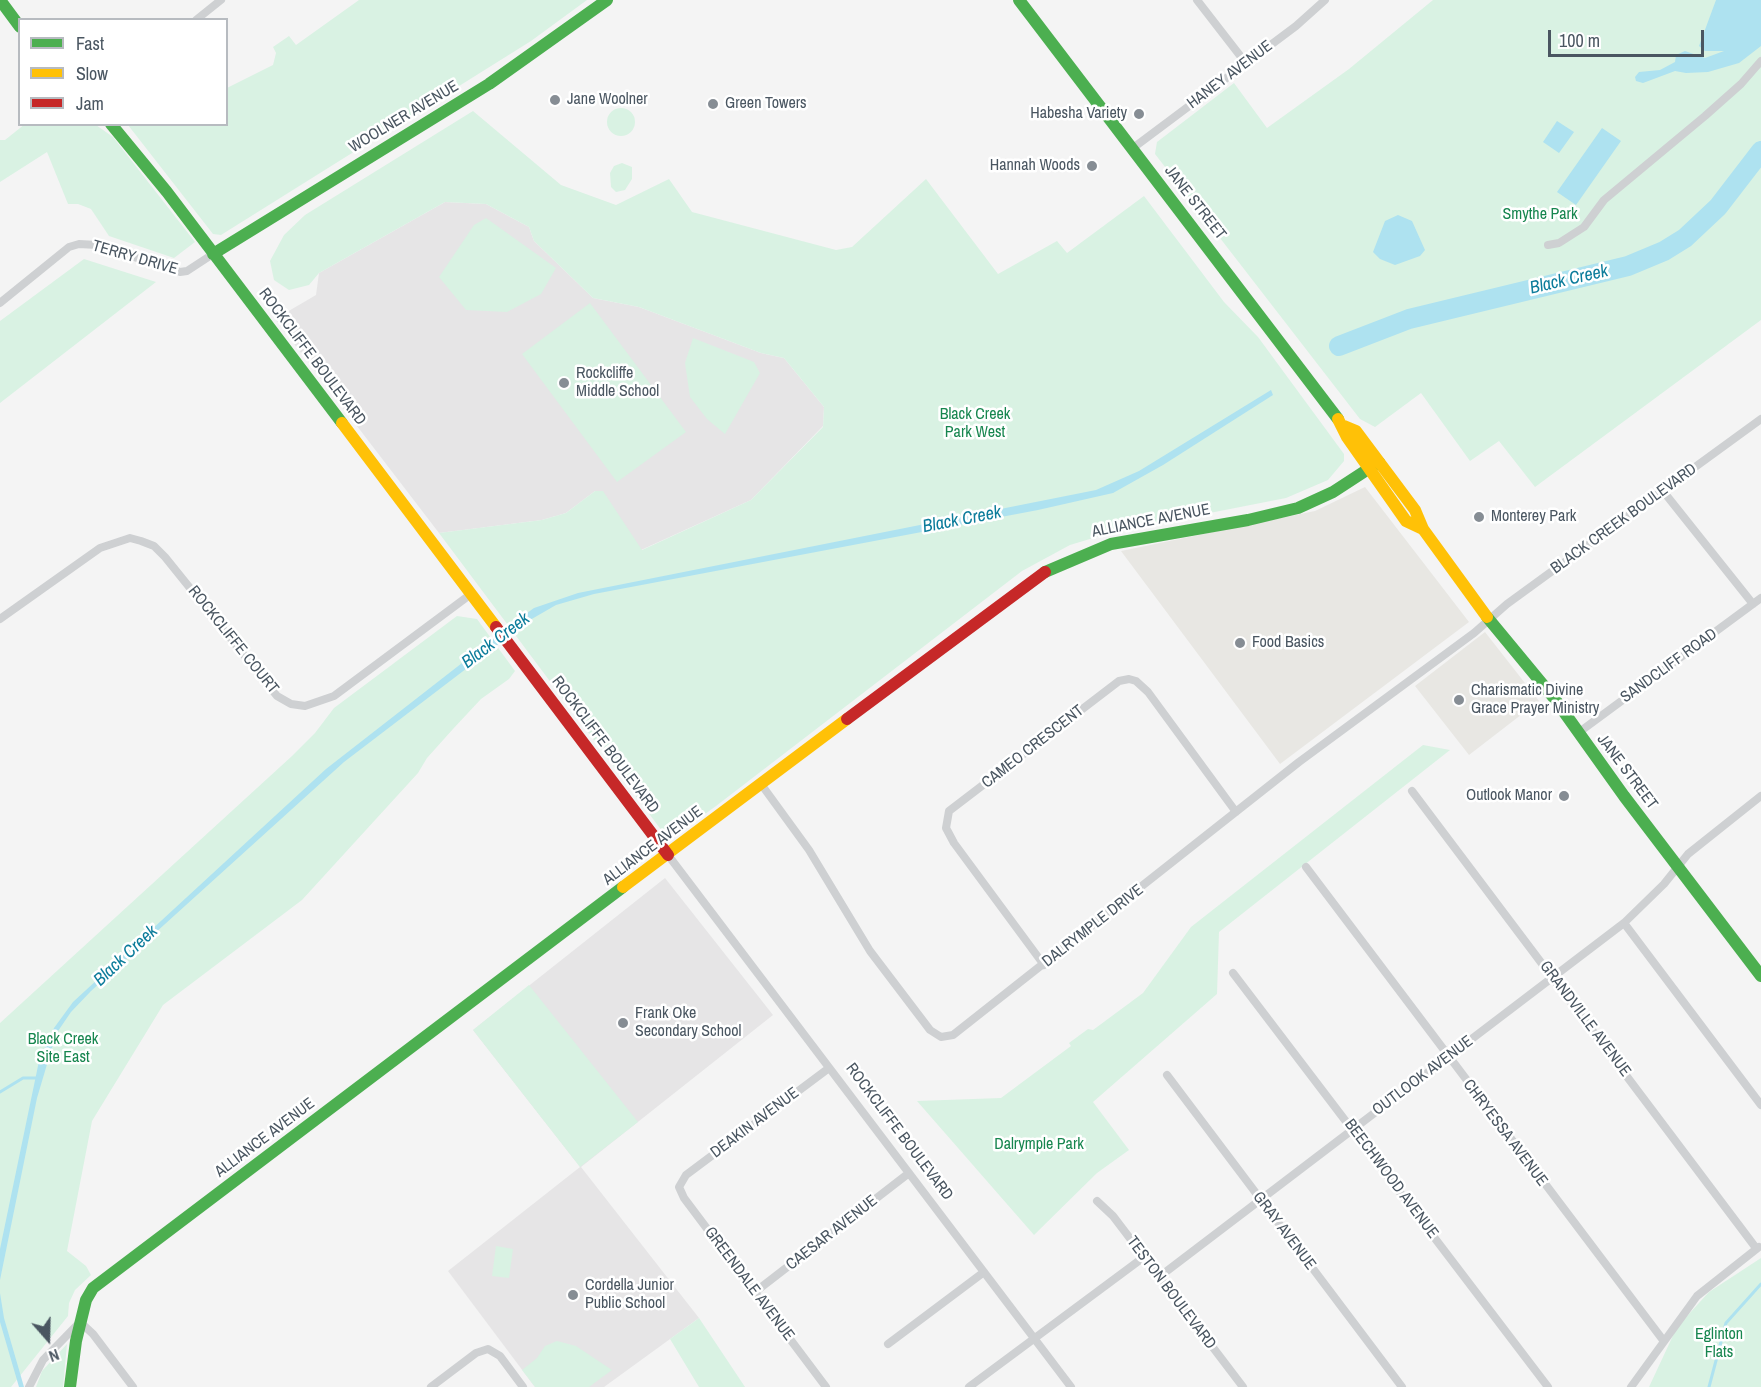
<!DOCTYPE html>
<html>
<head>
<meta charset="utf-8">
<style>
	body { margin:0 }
	#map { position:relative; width:1761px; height:1387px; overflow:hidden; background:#f4f4f4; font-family:"Archivo Narrow",sans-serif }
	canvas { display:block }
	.legend { position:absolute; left:18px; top:18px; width:210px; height:108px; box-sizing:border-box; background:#fff; border:2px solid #b7bbc0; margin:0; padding:8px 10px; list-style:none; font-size:18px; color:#4a5661 }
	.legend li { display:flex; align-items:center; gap:12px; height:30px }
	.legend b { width:30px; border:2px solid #b7bbc0 }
	.north { position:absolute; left:18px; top:1309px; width:60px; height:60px; -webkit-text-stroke:4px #fff; paint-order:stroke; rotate:160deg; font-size:16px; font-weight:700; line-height:24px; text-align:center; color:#4a5661 }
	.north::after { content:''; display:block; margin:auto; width:21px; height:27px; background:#4a5661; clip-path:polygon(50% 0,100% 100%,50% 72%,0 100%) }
	.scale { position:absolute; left:1548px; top:30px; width:156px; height:27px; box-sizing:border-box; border:3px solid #4a5661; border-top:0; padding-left:8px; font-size:18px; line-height:21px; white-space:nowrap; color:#4a5661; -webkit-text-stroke:4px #fff; paint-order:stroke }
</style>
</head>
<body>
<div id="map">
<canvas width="1761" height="1387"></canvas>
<ul class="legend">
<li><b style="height:8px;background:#4caf50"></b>Fast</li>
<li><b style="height:8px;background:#ffc107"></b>Slow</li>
<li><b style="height:8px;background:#c62828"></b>Jam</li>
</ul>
<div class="north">N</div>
<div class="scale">100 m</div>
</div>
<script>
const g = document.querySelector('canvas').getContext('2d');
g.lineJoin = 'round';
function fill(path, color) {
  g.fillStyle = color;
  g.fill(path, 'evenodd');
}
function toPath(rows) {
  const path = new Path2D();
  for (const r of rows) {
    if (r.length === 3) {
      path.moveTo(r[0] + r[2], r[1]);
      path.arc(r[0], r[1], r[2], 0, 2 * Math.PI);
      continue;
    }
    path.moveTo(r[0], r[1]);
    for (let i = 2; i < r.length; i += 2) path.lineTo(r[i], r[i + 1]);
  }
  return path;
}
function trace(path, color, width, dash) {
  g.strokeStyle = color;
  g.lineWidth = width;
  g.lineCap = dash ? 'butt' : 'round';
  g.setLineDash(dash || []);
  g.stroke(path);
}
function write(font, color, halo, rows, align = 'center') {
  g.font = font + ' "Archivo Narrow",sans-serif';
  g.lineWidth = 5;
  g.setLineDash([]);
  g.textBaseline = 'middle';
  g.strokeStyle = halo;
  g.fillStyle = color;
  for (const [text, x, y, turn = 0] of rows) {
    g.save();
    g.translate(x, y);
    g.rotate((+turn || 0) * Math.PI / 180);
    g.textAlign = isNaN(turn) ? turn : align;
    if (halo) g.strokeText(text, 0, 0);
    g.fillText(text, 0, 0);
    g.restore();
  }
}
const commercial = toPath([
	[1365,487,1469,622,1280,764,1121,551,1315,511],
	[1485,632,1539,701,1469,755,1415,686]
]);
const education = toPath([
	[445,202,486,204,529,227,534,241,593,298,639,307,761,353,784,358,824,407,823,426,751,500,641,550,595,491,566,513,542,520,439,533,275,319,316,295,319,273],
	[665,878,773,1015,581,1167,699,1318,604,1387,535,1387,448,1271,580,1167,473,1030]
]);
const green = toPath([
	[359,0,587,0,531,41,221,235,213,234,128,125,226,124,227,88,273,65,276,53,273,47,289,36,296,45],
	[1433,0,1761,0,1761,320,1535,487,1499,441,1470,461,1421,393,1375,427,1360,419,1155,154,1157,142,1234,83,1267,128,1349,69],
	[621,122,14],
	[473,111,561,185,616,205,669,179,692,212,836,250,852,247,926,179,998,274,1057,241,1067,253,1144,196,1224,302,1258,337,1344,454,1344,461,1328,480,1286,498,1113,532,1070,545,1022,571,716,806,679,833,668,835,662,831,439,533,542,520,566,513,595,491,603,491,642,550,751,500,823,427,824,407,784,358,761,353,639,307,593,298,534,241,529,227,486,204,445,202,319,273,309,285,289,290,274,280,270,261,284,235,305,215],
	[25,124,96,125,113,137,195,242,174,258,109,236,91,209,78,204,68,204,47,152,0,182,0,140,5,140],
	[622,163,632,167,632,179,625,190,616,192,611,187,610,173,614,166],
	[486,218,556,268,541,294,507,312,466,310,439,277,474,225],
	[84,259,156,282,0,403,0,321],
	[590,303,686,432,617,482,522,354],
	[693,338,754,362,760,373,725,434,707,419,690,397,685,363],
	[457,616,477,619,515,671,509,679,481,699,453,729,427,758,418,773,302,900,163,1005,92,1121,67,1251,86,1266,91,1275,75,1290,69,1303,68,1316,11,1387,0,1387,0,1023,292,756,315,733,334,708],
	[1423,745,1450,750,1219,932,1217,994,1093,1102,1129,1150,1097,1173,1034,1235,917,1101,1001,1098,1071,1046,1069,1043,1088,1029,1093,1030,1143,993,1191,927],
	[529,985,638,1122,580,1167,473,1030],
	[496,1246,513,1249,509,1278,492,1276],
	[1761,1258,1761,1387,1649,1387,1677,1327,1709,1292],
	[699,1318,745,1387,699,1387,670,1339],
	[557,1341,576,1346,612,1370,589,1387,535,1387,522,1370,537,1358,545,1346],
	[67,1344,63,1387,36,1387,42,1371]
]);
const water = toPath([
	[1716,0,1761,0,1761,46,1739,63,1708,72,1686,73,1675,71,1643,83,1636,81,1635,77,1639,72,1660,70,1675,62,1676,55,1685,51,1705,58,1724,51,1705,51,1699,46],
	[1557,121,1574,132,1559,153,1543,142],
	[1602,128,1621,141,1576,205,1557,192],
	[1398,215,1412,221,1425,250,1420,256,1395,265,1380,259,1373,252,1385,221],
	[1271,390,1273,395,1163,465,1113,493,1038,510,594,594,556,605,530,620,344,762,91,991,71,1012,56,1034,37,1098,0,1280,0,1249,39,1061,54,1028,73,1002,326,769,516,621,534,608,578,593,1096,490,1139,471],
	[0,1293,4,1318,24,1387,19,1387,0,1322]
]);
const stream = toPath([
	[0,1092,23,1078,38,1078],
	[1709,1387,1726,1323,1761,1284]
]);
const river = toPath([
	[1339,346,1409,319,1628,266,1664,251,1685,238,1718,207,1761,151]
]);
const street = toPath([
	[1197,0,1245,62],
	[196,20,221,0],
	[1133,148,1296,26,1325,0],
	[1548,245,1559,243,1584,227,1604,200,1705,116,1741,84,1761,61],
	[0,303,69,247,79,244,97,245,180,272,187,271,213,254],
	[1663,491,1753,604],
	[0,619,100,548,130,538,141,541,154,546,165,557,277,696,291,704,305,706,334,696,471,594],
	[1578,733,1761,598],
	[761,784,809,850,870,951,930,1030,941,1037,953,1035,1299,762,1474,633,1507,604,1761,419],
	[1412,791,1756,1248],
	[668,855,1071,1387],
	[1306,867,1663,1340],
	[1624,923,1761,1105],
	[1044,965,954,843,946,828,949,811,1119,681,1129,679,1136,681,1148,692,1236,812],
	[1233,973,1548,1387],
	[1167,1075,1402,1387],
	[1097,1201,1113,1216,1243,1387],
	[1159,1277,1624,923,1664,884,1688,854,1761,796],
	[755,1292,909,1173],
	[888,1344,984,1272],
	[29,1387,43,1360,80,1322,93,1334,133,1387],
	[431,1387,476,1353,488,1349,500,1356,523,1387],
	[826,1387,684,1198,679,1187,686,1175,829,1068],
	[969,1387,1144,1257],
	[1631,1387,1697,1296,1759,1247]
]);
const fast = toPath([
	[0,0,20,27],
	[1019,0,1338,419],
	[111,124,167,192,342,423],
	[213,254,489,84,607,0],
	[1045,572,1111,544,1248,520,1298,508,1333,492,1379,462],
	[1487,617,1554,698,1624,796,1761,976],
	[70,1387,76,1341,86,1300,93,1288,623,887]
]);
const slow = toPath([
	[1338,419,1347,437,1406,521,1423,529],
	[342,423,496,627],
	[1344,426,1356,431,1415,510,1423,529,1487,617],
	[623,887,847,719]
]);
const jam = toPath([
	[496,627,668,855],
	[847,719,1045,572]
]);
const markers = [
	[555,100,6,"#868d94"],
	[713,104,6,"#868d94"],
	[1139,114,6,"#868d94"],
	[1092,166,6,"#868d94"],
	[564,383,6,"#868d94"],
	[1479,517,6,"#868d94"],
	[1240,643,6,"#868d94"],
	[1459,700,6,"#868d94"],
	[1564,796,6,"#868d94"],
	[623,1023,6,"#868d94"],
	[573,1295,6,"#868d94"]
];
const streetNames = [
	["HANEY AVENUE",1230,75,-37],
	["WOOLNER AVENUE",404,117,-31],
	["JANE STREET",1195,203,52],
	["TERRY DRIVE",135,258,16],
	["ROCKCLIFFE BOULEVARD",312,357,53],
	["BLACK CREEK BOULEVARD",1624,519,-36],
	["ALLIANCE AVENUE",1151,521,-11],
	["ROCKCLIFFE COURT",233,640,51],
	["SANDCLIFF ROAD",1669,666,-36],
	["ROCKCLIFFE BOULEVARD",605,745,53],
	["CAMEO CRESCENT",1033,747,-38],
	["JANE STREET",1627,772,53],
	["ALLIANCE AVENUE",653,846,-37],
	["DALRYMPLE DRIVE",1093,926,-38],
	["GRANDVILLE AVENUE",1585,1019,53],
	["OUTLOOK AVENUE",1423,1076,-37],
	["DEAKIN AVENUE",755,1123,-37],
	["ROCKCLIFFE BOULEVARD",899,1132,53],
	["CHRYESSA AVENUE",1505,1133,53],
	["ALLIANCE AVENUE",265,1138,-37],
	["BEECHWOOD AVENUE",1391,1179,53],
	["GRAY AVENUE",1284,1231,53],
	["CAESAR AVENUE",832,1233,-38],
	["GREENDALE AVENUE",749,1284,53],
	["TESTON BOULEVARD",1171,1293,53]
];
const poiNames = [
	["Jane Woolner",567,100],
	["Green Towers",725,104],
	["Habesha Variety",1127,114,"right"],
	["Hannah Woods",1080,166,"right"],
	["Rockcliffe",576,374],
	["Middle School",576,392],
	["Monterey Park",1491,517],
	["Food Basics",1252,643],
	["Charismatic Divine",1471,691],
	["Grace Prayer Ministry",1471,709],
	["Outlook Manor",1552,796,"right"],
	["Frank Oke",635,1014],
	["Secondary School",635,1032],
	["Cordella Junior",585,1286],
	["Public School",585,1304]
];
const parkNames = [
	["Smythe Park",1540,215],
	["Black Creek",975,415],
	["Park West",975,433],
	["Black Creek",63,1040],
	["Site East",63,1058],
	["Dalrymple Park",1039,1145],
	["Eglinton",1719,1335],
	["Flats",1719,1353]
];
const waterNames = [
	["Black Creek",1569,280,-13],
	["Black Creek",962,520,-11],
	["Black Creek",496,641,-37],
	["Black Creek",126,956,-43]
];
fill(commercial, '#e8e7e3');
fill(education, '#e6e5e6');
fill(green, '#d9f2e3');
fill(water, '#aee2f0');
trace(stream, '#aee2f0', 3);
trace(river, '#aee2f0', 20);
trace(street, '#ced0d2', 8);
trace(fast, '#4caf50', 12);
trace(slow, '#ffc107', 12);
trace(jam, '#c62828', 12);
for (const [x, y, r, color] of markers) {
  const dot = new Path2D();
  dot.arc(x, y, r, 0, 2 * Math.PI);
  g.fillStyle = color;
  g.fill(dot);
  trace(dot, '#fff', 2);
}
write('16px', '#4a5661', '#fff', streetNames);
write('16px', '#4a5661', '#fff', poiNames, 'left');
write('16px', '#17864f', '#fff', parkNames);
write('italic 18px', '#0c7c9b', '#fff', waterNames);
</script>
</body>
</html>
